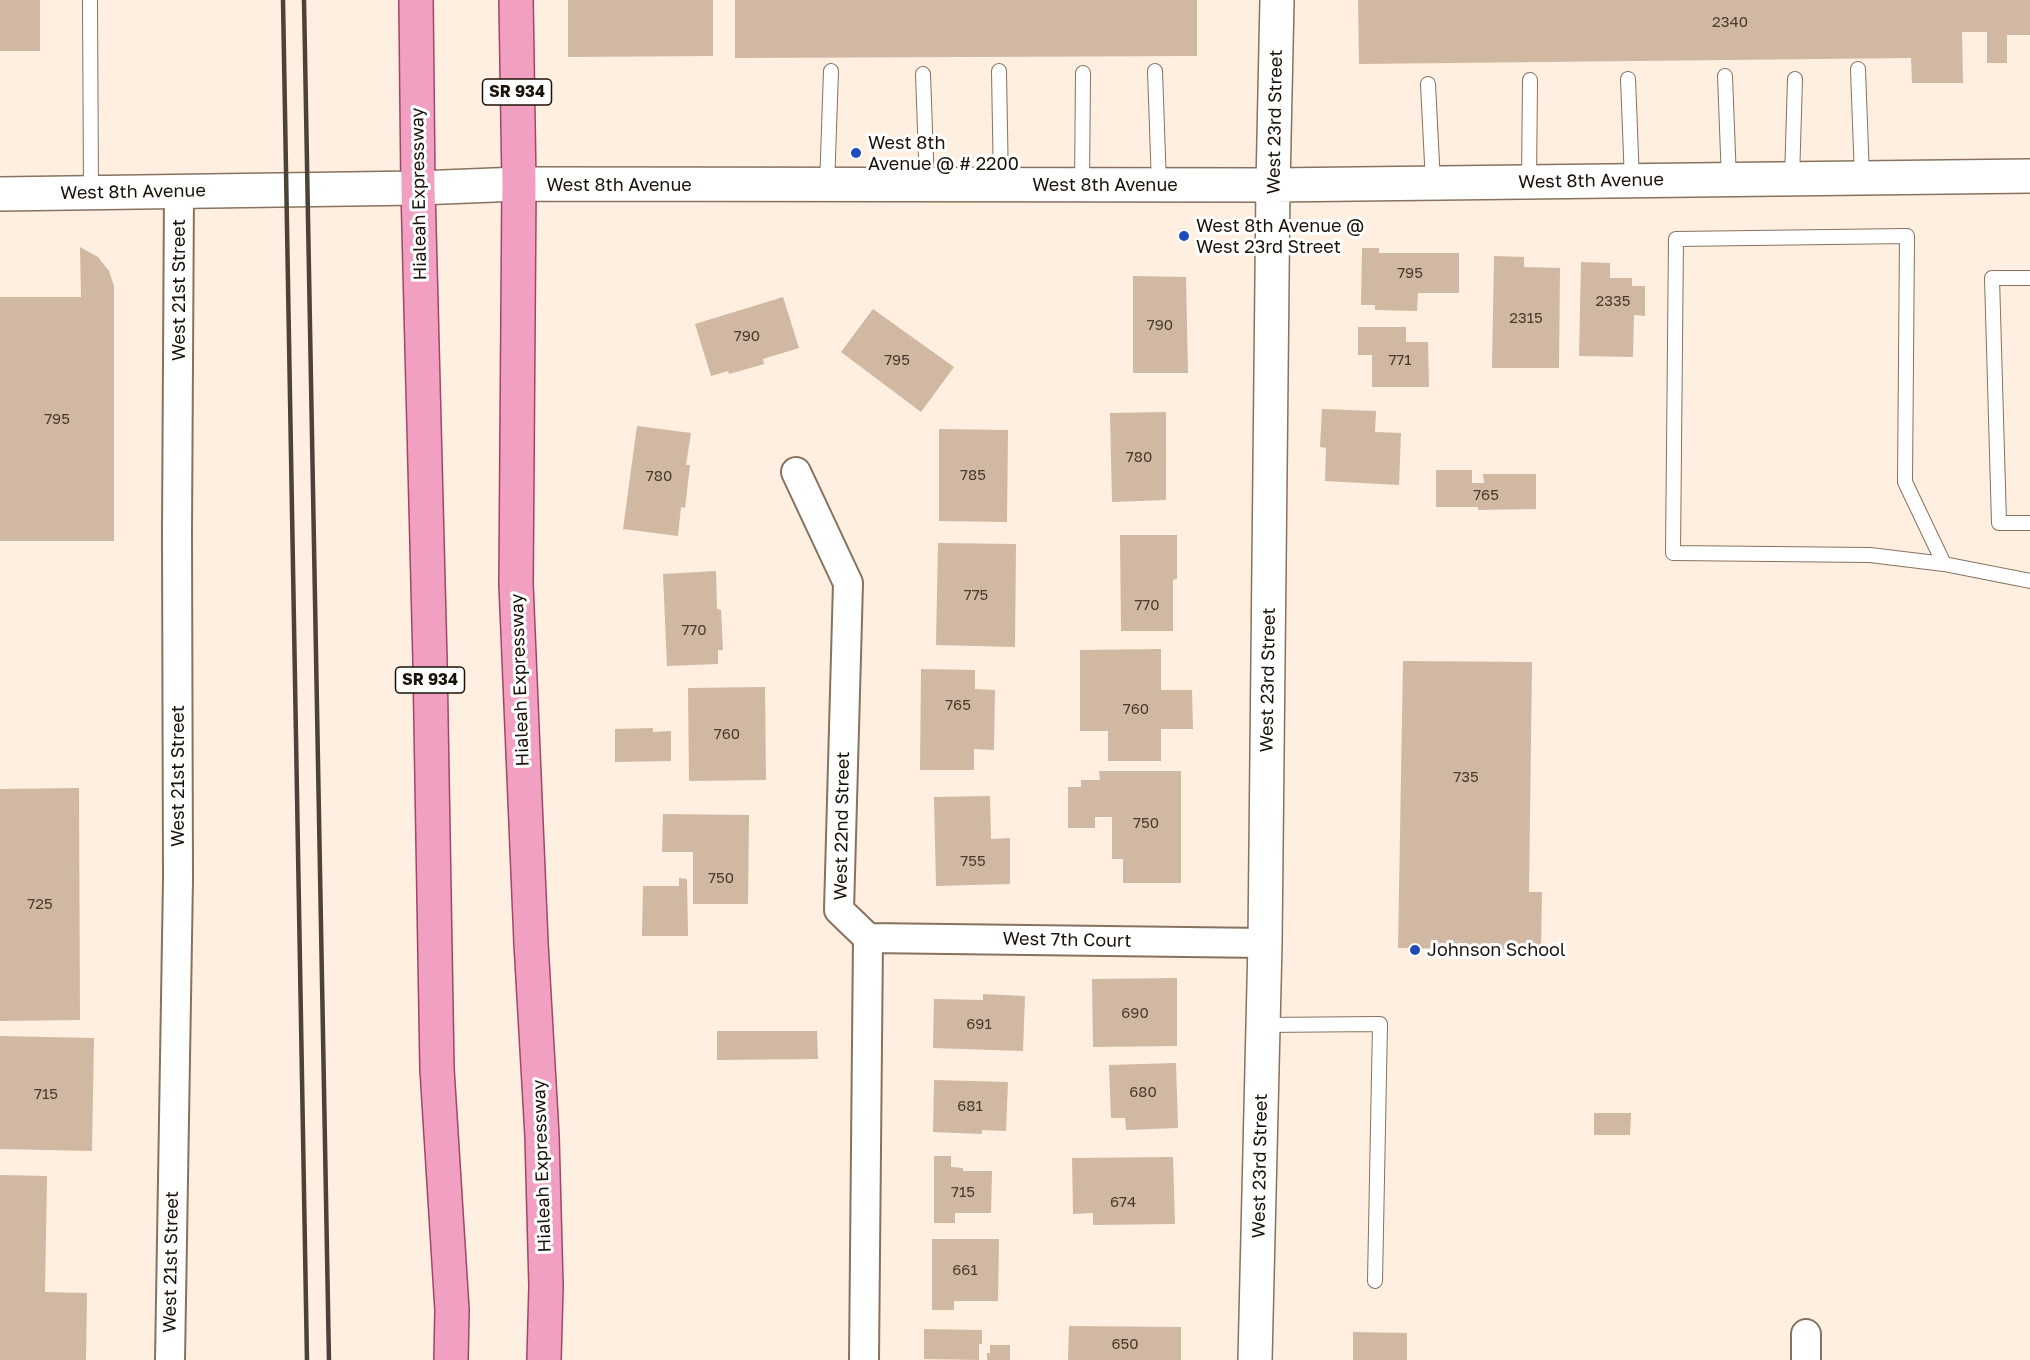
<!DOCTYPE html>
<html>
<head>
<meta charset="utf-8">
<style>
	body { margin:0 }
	canvas { display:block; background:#feefe0 }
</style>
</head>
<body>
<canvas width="2030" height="1360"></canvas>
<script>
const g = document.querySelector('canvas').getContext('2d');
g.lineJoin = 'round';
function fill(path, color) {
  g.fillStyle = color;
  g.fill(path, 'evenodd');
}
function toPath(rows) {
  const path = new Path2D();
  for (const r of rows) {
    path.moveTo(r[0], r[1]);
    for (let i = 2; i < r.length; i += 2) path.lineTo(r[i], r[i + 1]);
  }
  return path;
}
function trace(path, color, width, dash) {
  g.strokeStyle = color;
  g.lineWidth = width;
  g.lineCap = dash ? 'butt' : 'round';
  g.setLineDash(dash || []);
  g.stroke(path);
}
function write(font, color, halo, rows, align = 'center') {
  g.font = font + ' "Golos Text",sans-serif';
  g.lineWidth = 6;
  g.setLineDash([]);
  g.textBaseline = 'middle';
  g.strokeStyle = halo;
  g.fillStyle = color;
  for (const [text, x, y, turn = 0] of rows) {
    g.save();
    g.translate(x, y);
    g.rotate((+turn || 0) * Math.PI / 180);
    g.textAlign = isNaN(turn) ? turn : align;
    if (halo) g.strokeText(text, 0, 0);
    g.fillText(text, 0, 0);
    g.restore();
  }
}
const building = toPath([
	[0,0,40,0,40,51,0,51],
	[568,0,713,0,713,56,568,57],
	[735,0,1197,0,1197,56,735,58],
	[1358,0,2030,0,2030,35,2007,35,2007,63,1987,63,1987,32,1962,32,1963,83,1912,83,1911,58,1359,64],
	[80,247,98,257,109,271,114,286,114,541,0,541,0,297,81,297],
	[1362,248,1379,248,1379,253,1459,253,1459,293,1418,293,1417,311,1375,310,1375,305,1361,305],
	[1494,256,1524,257,1524,267,1560,268,1559,368,1492,368],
	[1581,262,1610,263,1610,278,1632,278,1632,286,1645,286,1645,316,1634,315,1633,357,1579,356],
	[1133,276,1186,277,1188,373,1133,373],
	[783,297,799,348,763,359,764,364,729,374,728,371,711,376,695,324],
	[873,309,954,367,921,412,841,352],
	[1358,327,1406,327,1406,342,1428,342,1429,387,1372,387,1372,355,1358,355],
	[1322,409,1376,411,1375,432,1401,433,1399,485,1325,481,1326,448,1320,447],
	[1166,412,1166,500,1112,502,1110,413],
	[637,426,691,433,686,465,690,465,685,508,681,507,678,536,623,529],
	[939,429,1008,430,1007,522,939,521],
	[1436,470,1472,470,1472,483,1484,483,1483,474,1536,474,1536,509,1478,510,1478,507,1436,507],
	[1120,535,1177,535,1177,579,1173,580,1173,631,1121,631],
	[938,543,1016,544,1015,647,936,645],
	[716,571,717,609,721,610,723,650,718,650,718,664,667,666,663,574],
	[1161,649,1161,690,1192,690,1193,729,1161,729,1161,761,1108,761,1108,731,1080,731,1080,650],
	[1403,661,1532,662,1529,892,1542,892,1541,950,1398,948],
	[921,669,975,670,975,689,995,690,994,750,974,749,974,770,920,770],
	[765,687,766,780,689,781,688,688],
	[653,728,653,732,671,731,671,761,615,762,615,729],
	[1099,771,1181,771,1181,883,1123,883,1123,859,1112,859,1112,817,1095,817,1095,828,1068,828,1068,787,1081,787,1081,780,1100,780],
	[79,788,80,1020,0,1021,0,789],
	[990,796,991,839,1010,838,1010,884,936,886,934,797],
	[663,814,749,815,748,904,693,904,693,852,662,852],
	[679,878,687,879,688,936,642,936,643,886,679,886],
	[1177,978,1177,1046,1093,1047,1092,979],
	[983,994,1025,996,1023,1051,933,1048,934,999,983,1000],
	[717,1031,817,1031,818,1059,717,1060],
	[0,1036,94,1038,92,1151,0,1149],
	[1176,1063,1178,1128,1126,1130,1125,1118,1111,1118,1109,1065],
	[934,1080,1008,1082,1006,1131,982,1130,982,1134,933,1132],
	[1594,1113,1631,1113,1630,1135,1594,1135],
	[934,1156,951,1156,951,1167,963,1168,963,1171,992,1171,991,1213,955,1213,955,1223,934,1223],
	[1173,1157,1175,1224,1093,1225,1093,1213,1073,1214,1072,1158],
	[0,1175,47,1176,45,1292,87,1293,86,1360,0,1360],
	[932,1239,999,1239,998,1301,954,1301,954,1310,932,1310],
	[1069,1326,1181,1327,1181,1360,1068,1360],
	[924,1329,982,1330,982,1344,979,1344,979,1360,924,1359],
	[1353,1332,1407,1333,1407,1360,1353,1360],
	[990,1345,1010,1345,1010,1360,987,1360,987,1353,990,1353]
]);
const service = toPath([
	[90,0,91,192],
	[1858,69,1862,178],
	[999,71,1001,185],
	[1155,71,1159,185],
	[923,74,927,186],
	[1725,76,1729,180],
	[1628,79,1632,181],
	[1428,84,1433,183],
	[1792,179,1795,79],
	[1529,182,1530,80],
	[827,186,831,71],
	[1082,186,1083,73],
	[2030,278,1992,278,1999,523,2030,523],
	[1944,564,1905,482,1907,236,1676,239,1673,553,1870,555,1944,564,2030,581],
	[1263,1025,1380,1024,1375,1281]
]);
const minor = toPath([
	[796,472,848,583,839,910,868,938,864,1360],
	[868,938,1265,943],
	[170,1360,178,879,177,531,179,191],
	[1806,1360,1806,1334]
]);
const tertiary = toPath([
	[0,194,418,188,519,184,1273,185,2030,176],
	[1255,1360,1265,943,1273,185,1277,0]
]);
const primary = toPath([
	[416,0,418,188,430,661,437,1069,452,1310,451,1360],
	[516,0,519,184,516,584,531,943,542,1136,546,1286,544,1360]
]);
const rail = toPath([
	[283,0,307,1360],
	[304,0,329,1360]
]);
const markers = [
	[856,153,6,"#204bb9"],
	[1184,236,6,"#204bb9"],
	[1415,950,6,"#204bb9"]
];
const numberNames = [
	["2340",1730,22],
	["795",1410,273],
	["2335",1613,301],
	["2315",1526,318],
	["790",1160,325],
	["790",747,336],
	["795",897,360],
	["771",1400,360],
	["795",57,419],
	["780",1139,457],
	["785",973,475],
	["780",659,476],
	["765",1486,495],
	["775",976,595],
	["770",1147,605],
	["770",694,630],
	["765",958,705],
	["760",1136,709],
	["760",727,734],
	["735",1466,777],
	["750",1146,823],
	["755",973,861],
	["750",721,878],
	["725",40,904],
	["690",1135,1013],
	["691",979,1024],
	["680",1143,1092],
	["715",46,1094],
	["681",970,1106],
	["715",963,1192],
	["674",1123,1202],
	["661",965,1270],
	["650",1125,1344]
];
const shields = [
	[517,92,69],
	[430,680,69]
];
const shieldNames = [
	["SR 934",517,92],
	["SR 934",430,680]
];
const streetNames = [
	["West 23rd Street",1275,122,-89],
	["West 8th Avenue",1591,181,-1],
	["West 8th Avenue",619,185],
	["West 8th Avenue",1105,185],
	["West 8th Avenue",133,192,-1],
	["Hialeah Expressway",419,194,-91],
	["West 21st Street",179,290,-90],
	["Hialeah Expressway",520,680,-92],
	["West 23rd Street",1268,680,-89],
	["West 21st Street",178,776,-90],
	["West 22nd Street",842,826,-89],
	["West 7th Court",1067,940,1],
	["Hialeah Expressway",542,1166,-92],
	["West 23rd Street",1260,1166,-89],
	["West 21st Street",171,1262,-89]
];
const poiNames = [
	["West 8th",868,143],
	["Avenue @ # 2200",868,164],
	["West 8th Avenue @",1196,226],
	["West 23rd Street",1196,247],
	["Johnson School",1427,950]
];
fill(building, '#d1b8a2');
trace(service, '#88725d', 16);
trace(minor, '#88725d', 32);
trace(tertiary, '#88725d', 36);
trace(primary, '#a24667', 36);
trace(service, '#fff', 14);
trace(minor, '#fff', 28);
trace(tertiary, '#fff', 33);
trace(primary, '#f2a0c2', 33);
trace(rail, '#4c4338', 4.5);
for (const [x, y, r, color] of markers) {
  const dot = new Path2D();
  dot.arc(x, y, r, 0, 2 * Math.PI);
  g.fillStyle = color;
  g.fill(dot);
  trace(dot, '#fff', 2);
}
write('15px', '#483c30', null, numberNames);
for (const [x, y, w] of shields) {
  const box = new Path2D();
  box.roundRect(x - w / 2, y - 13, w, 26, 4.5);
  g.fillStyle = '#fff';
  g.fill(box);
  trace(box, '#1b130a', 1.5);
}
write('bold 16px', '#1b130a', null, shieldNames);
write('18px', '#1b130a', '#fff', streetNames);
write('18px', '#1b130a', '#fff', poiNames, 'left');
</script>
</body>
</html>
